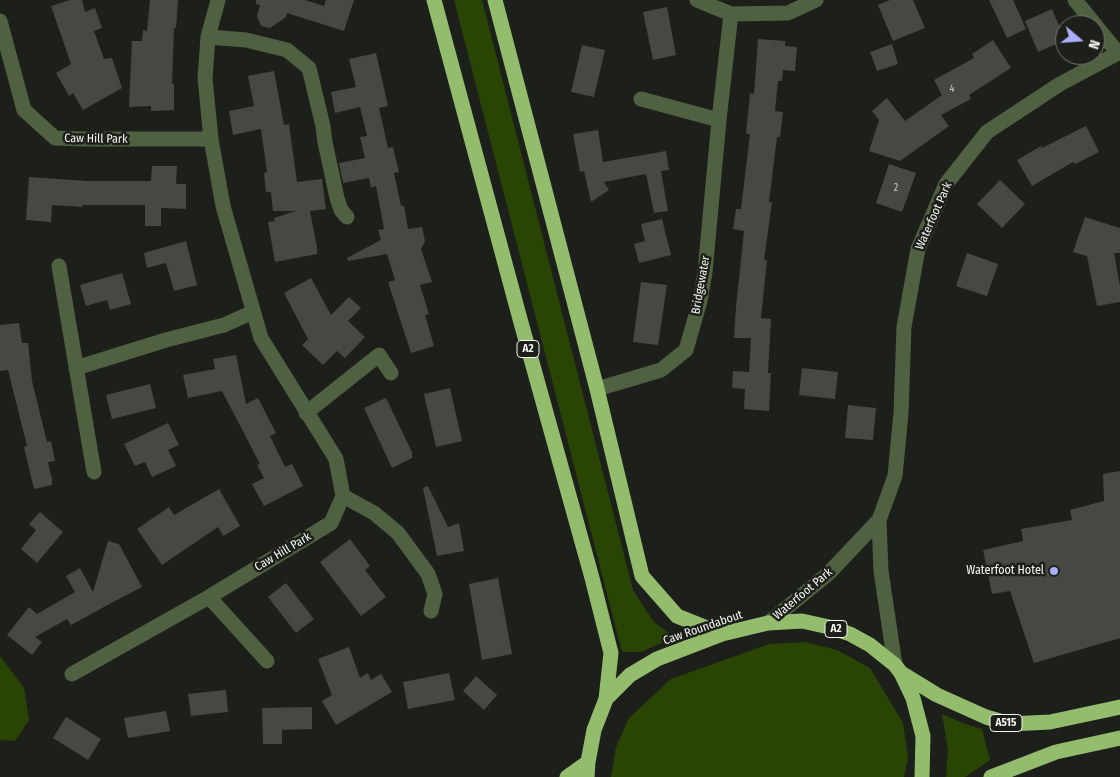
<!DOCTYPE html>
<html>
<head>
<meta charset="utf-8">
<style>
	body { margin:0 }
	#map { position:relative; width:1120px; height:777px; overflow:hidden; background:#1d201a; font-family:"Fira Sans Condensed",sans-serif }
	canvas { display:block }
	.north { position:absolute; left:1055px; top:15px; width:50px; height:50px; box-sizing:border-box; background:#1d201a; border:1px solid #737670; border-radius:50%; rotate:108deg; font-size:14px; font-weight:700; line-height:20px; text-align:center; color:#f3f6f1 }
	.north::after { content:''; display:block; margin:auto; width:18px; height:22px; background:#abaffb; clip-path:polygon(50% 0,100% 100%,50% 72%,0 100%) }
</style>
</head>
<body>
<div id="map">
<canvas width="1120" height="777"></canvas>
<div class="north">N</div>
</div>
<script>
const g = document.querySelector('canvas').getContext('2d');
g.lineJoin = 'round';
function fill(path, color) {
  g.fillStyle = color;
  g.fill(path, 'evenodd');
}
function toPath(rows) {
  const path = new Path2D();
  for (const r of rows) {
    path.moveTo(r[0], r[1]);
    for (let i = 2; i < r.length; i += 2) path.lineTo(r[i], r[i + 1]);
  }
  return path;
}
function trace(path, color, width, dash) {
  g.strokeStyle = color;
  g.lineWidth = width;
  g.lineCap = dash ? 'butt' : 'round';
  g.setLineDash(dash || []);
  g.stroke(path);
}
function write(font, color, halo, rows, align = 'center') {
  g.font = font + ' "Fira Sans Condensed",sans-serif';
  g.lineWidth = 5;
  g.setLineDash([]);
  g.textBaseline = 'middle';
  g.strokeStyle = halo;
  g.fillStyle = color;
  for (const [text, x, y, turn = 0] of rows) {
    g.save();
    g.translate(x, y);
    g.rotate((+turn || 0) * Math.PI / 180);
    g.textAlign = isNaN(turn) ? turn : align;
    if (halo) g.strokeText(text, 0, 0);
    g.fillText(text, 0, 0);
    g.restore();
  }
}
const green = toPath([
	[454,0,482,0,633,590,653,621,672,636,669,640,641,652,622,652],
	[805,642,837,650,870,668,903,723,908,758,904,777,611,777,616,747,629,718,671,679,769,644],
	[0,656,24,688,29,720,15,741,0,740],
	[942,714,965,724,982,729,990,760,965,777,946,777,948,750]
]);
const building = toPath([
	[70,0,82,0,85,12,95,8,102,28,94,31,104,59,112,58,122,88,83,110,73,93,69,96,56,73,71,64,51,6],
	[150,0,178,0,176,28,174,28,172,84,174,84,174,110,151,111,151,106,129,107,132,41,142,41,143,30,147,31],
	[256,0,305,0,324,6,326,0,354,0,344,31,287,13,286,17,270,28,261,26,257,16,260,5,256,4],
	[890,0,913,0,925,28,893,41,878,5],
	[989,0,1013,0,1026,29,1007,38],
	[667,7,676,55,653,60,643,12],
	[1052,9,1065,40,1038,52,1025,21],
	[758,39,785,41,785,46,797,47,795,71,783,70,782,81,778,81,775,111,783,112,780,137,777,137,769,202,772,202,764,260,767,260,761,318,771,319,768,373,771,373,769,411,744,409,745,389,732,388,733,371,749,372,751,338,734,338,736,307,744,231,733,229,736,209,741,209,750,134,746,134,750,93,754,94],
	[993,40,1011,68,969,95,971,99,941,115,949,126,900,161,869,151,879,120,872,111,887,98,905,121,942,95,934,80,974,58,972,54],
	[892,44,898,64,877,71,870,52],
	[582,45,605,50,594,97,571,92],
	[376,53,388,106,379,108,388,148,393,147,399,172,394,173,401,206,404,206,408,229,422,227,425,241,421,249,432,282,420,285,429,314,425,315,434,346,411,353,388,282,395,280,387,254,348,261,347,258,381,240,378,230,384,229,376,186,371,188,369,178,343,183,339,163,365,158,360,137,367,136,360,107,335,113,331,92,356,87,349,59],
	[274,71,284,125,289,124,297,182,322,179,326,209,310,211,317,247,317,254,275,262,268,222,275,221,274,218,296,211,273,211,271,192,266,192,264,173,267,172,261,129,233,135,229,111,254,106,248,76],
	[1086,126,1099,152,1075,164,1073,162,1032,186,1017,160,1041,146,1042,148],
	[598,130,603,162,666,151,669,170,661,171,668,211,654,213,646,174,604,182,609,190,591,202,584,171,580,172,573,134],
	[889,164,916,173,902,212,876,203],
	[152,166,177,166,176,184,186,184,186,209,161,208,161,226,145,226,145,205,82,205,82,207,52,205,51,222,26,220,29,177,87,181,151,181],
	[1000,180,1025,204,1002,228,977,204],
	[1085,217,1120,228,1120,253,1114,253,1120,286,1120,302,1097,306,1087,256,1073,252],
	[662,219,671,255,639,263,634,244,645,241,641,224],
	[186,241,197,285,174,291,166,263,147,268,144,253],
	[967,253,998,264,987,296,956,286],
	[122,273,131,304,110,310,107,300,86,306,80,285],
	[311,278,331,315,349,297,361,308,348,321,365,337,345,358,337,351,323,365,302,345,308,339,284,293],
	[641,282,667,285,658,345,633,342],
	[19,323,22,343,28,343,32,381,47,442,51,441,55,461,48,462,52,479,52,485,34,489,24,447,27,446,8,370,0,371,0,325],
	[236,355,246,404,258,398,276,433,270,436,285,467,292,464,303,486,264,506,252,484,264,478,257,465,260,464,222,391,188,398,183,375,215,369,213,359],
	[802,368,838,372,835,399,799,395],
	[150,384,156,408,112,419,106,395],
	[450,388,462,441,436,447,424,394],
	[386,398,412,452,412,458,392,468,364,408],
	[848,405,876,408,873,440,845,438],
	[168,423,179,445,168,450,176,466,152,477,145,462,135,466,124,444],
	[1120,471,1120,638,1034,663,1010,591,992,594,983,550,1023,541,1021,529,1072,520,1070,510,1104,501,1103,474],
	[428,486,448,527,459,523,464,551,437,556,423,488],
	[219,489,240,526,223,536,218,527,162,565,137,529,169,507,174,515],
	[40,512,63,532,37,563,21,549,36,530,29,524],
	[350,539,370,566,365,570,386,597,361,616,320,562],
	[108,541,119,544,142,587,115,601,71,625,67,619,35,637,42,642,32,655,7,635,29,607,37,614,75,592,66,576,80,568,93,592],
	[498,578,512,654,482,660,469,584],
	[286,583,314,619,296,633,268,597],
	[349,647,360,678,368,673,371,680,381,674,392,692,336,725,322,701,332,695,318,659],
	[449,673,455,700,408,709,403,682],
	[476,676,497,695,484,710,463,691],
	[226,690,228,712,191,716,188,694],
	[312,707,312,729,282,730,282,744,263,744,262,708],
	[166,711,170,731,128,738,124,718],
	[66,717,101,739,88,760,53,738]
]);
const street = toPath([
	[697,0,731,14,788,13,816,0],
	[1075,0,1118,53],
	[0,21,24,110,55,138,83,139,211,139],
	[208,37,246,40,287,50,309,68,323,126,325,142,337,198,341,210,347,217],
	[641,99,719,120],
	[59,266,94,472],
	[76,368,166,340,224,325,253,312],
	[597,389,661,370,686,350,700,301,705,272,719,120,731,14],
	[306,413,379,355,391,373],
	[343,496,374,513,398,533,428,574,435,594,431,611],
	[209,597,267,661],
	[768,623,828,574,879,520],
	[895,665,881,571,879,520,895,476,901,413,904,327,918,249,946,184,987,132,1060,84,1120,52],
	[72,674,209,597,331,523,343,496,336,459,261,338,223,206,211,139,205,78,208,37,218,0]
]);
const highway = toPath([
	[434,0,520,319,592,578,611,653,606,699],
	[495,0,597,389,642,576,677,616,722,634],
	[901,673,937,695,986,717,1010,724,1050,722,1120,707],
	[567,777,588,762],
	[587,777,588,762,594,730,606,699,630,675,657,659,722,634,768,623,802,621,829,627,850,634,870,645,895,665,901,673,913,698,923,736,922,777],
	[991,777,1056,752,1120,738]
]);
const markers = [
	[1054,571,5,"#abaffb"]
];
const numberNames = [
	["4",952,89],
	["2",896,188]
];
const shields = [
	[528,349,22],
	[836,629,22],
	[1006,723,32]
];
const shieldNames = [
	["A2",528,349],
	["A2",836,629],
	["A515",1006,723]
];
const streetNames = [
	["Caw Hill Park",96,139,1],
	["Waterfoot Park",934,216,-66],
	["Bridgewater",701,285,-80],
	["Caw Hill Park",283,552,-31],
	["Waterfoot Park",803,594,-40],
	["Caw Roundabout",703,628,-19]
];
const poiNames = [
	["Waterfoot Hotel",1044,571]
];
fill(green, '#284503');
fill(building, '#454941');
trace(street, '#506142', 15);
trace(highway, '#93bd6d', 15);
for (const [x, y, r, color] of markers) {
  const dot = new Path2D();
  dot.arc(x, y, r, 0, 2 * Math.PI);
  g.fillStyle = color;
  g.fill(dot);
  trace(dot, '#1d201a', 2);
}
write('10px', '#c8cbc5', null, numberNames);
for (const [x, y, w] of shields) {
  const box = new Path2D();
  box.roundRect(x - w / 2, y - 8.5, w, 17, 4);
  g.fillStyle = '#1d201a';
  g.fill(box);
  trace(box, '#f3f6f1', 1);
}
write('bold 11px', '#f3f6f1', null, shieldNames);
write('12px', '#f3f6f1', '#1d201a', streetNames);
write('12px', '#f3f6f1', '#1d201a', poiNames, 'right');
</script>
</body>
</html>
